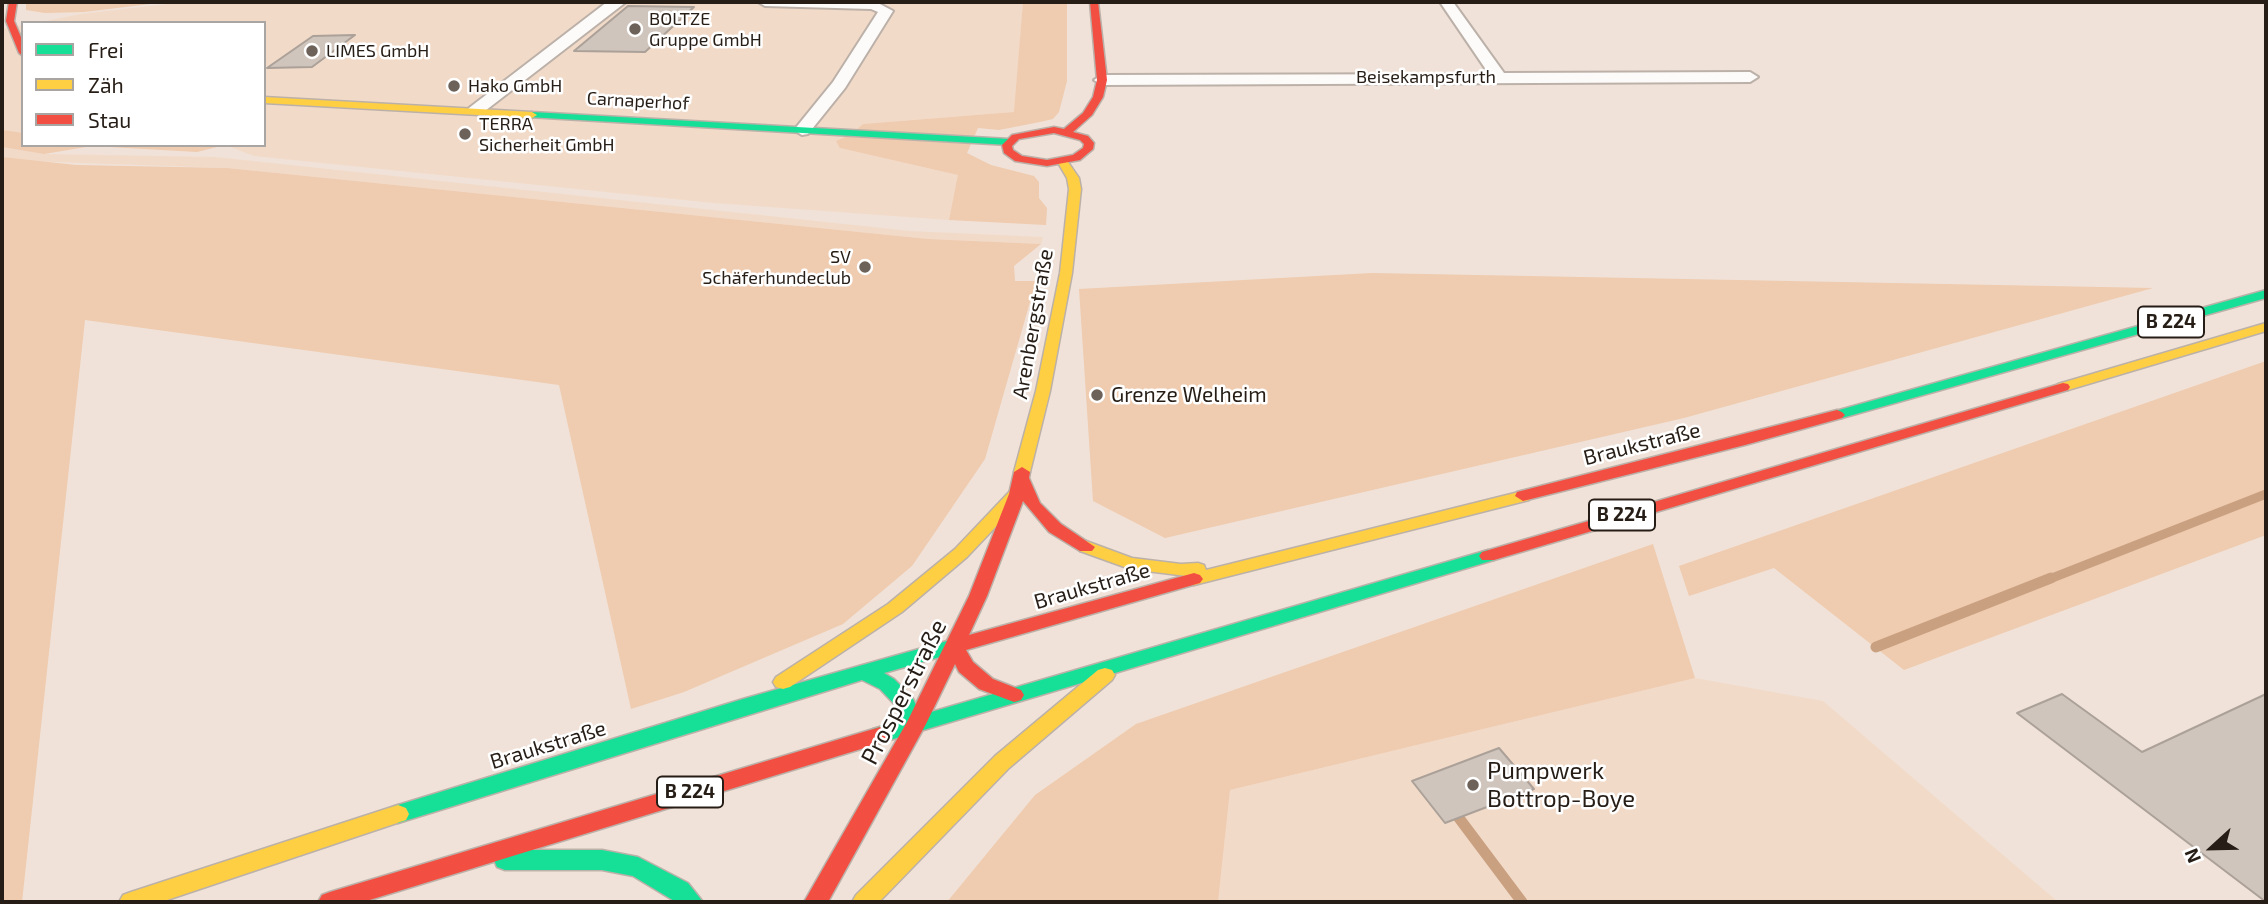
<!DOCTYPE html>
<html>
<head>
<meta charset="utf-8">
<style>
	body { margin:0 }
	#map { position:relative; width:2268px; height:904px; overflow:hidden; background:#f0e2d8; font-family:"Exo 2",sans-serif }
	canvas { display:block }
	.frame { position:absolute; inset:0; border:4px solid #261d16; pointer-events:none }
	.legend { position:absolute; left:21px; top:21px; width:245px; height:126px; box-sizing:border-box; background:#fff; border:2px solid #a8a5a2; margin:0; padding:9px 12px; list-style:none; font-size:21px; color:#261d16 }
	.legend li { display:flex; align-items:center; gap:14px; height:35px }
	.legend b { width:35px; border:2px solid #a8a5a2 }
	.north { position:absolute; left:2177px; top:813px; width:70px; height:70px; -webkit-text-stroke:5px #fff; paint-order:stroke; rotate:248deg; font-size:19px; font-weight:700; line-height:28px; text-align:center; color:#261d16 }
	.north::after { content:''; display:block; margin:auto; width:24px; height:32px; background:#261d16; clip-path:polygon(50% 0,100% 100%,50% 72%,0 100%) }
</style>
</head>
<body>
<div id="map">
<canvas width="2268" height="904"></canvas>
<div class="frame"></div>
<ul class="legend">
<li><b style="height:9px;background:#16e098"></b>Frei</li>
<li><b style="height:9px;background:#ffcf43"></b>Zäh</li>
<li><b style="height:9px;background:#f24e42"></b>Stau</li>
</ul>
<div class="north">N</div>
</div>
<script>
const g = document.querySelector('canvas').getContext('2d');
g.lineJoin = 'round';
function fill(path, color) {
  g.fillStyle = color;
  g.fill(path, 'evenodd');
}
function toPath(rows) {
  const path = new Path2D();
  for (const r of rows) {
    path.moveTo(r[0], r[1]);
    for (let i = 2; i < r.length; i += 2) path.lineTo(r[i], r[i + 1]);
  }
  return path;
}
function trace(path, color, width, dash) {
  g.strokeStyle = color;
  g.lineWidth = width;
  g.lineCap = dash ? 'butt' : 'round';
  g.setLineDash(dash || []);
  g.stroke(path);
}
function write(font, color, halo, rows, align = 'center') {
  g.font = font + ' "Exo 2",sans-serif';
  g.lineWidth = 5;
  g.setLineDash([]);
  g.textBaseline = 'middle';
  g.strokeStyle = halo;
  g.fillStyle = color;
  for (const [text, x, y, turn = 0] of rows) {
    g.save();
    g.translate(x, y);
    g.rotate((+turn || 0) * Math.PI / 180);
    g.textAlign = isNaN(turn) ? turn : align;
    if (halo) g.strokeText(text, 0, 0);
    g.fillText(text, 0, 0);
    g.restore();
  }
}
const built = toPath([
	[184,2,1023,2,1015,112,863,124,840,148,959,175,949,220,714,203,254,156,225,145,264,145,264,23,36,23,81,14],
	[23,25,23,133,8,132,2,130,2,29],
	[2,147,44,154,215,157,910,231,1043,237,1041,244,928,239,227,168,26,161,2,157],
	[1695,678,1823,701,2058,902,1218,902,1230,790]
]);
const green = toPath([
	[26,2,167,2,84,12,45,13,26,10],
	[1023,2,1067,2,1067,81,1059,112,1053,119,1040,122,999,130,978,128,967,153,991,165,1034,176,1039,182,1039,198,1047,208,1046,225,949,220,958,175,840,148,836,141,852,134,863,124,1014,112],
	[2,130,23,133,23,145,225,145,197,152,92,146,44,154,2,147],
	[2,157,76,165,227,168,928,239,1041,244,1014,266,1015,281,1036,281,985,459,912,566,843,624,684,692,631,709,559,385,85,320,22,902,2,902],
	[1372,273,2153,288,1684,418,1165,538,1093,501,1079,289],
	[2266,361,2266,535,1904,670,1774,568,1689,596,1679,566],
	[1653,544,1695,678,1230,790,1218,902,947,902,1035,795,1136,724]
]);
const streamFar1 = toPath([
	[2047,580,2266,494]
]);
const stream = toPath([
	[1876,647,2051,578],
	[1459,818,1522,902]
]);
const building = toPath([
	[628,6,694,7,645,52,574,51,628,6],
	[355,35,312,67,267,68,313,36,355,35],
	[2062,694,2142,752,2266,694,2266,902,2017,713,2062,694],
	[1499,748,1534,789,1445,823,1412,781,1499,748]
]);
const street = toPath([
	[607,2,626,2,481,114,469,114,467,111,469,108,607,2],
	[758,2,876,2,893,11,845,88,808,134,802,135,794,130,833,82,878,12,871,9,765,6,758,2],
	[1440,2,1453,2,1504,73,1750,72,1758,77,1750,82,1102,85,1094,80,1102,75,1489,74,1440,2]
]);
const fast = toPath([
	[532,112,1009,139,1014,142,1009,145,528,117,528,113,532,112],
	[2266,290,2266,298,1842,418,1832,418,1829,415,1832,412,2266,290],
	[1488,550,1494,552,1497,556,1494,560,880,743,873,741,870,735,873,729,904,720,897,707,880,689,862,680,398,823,390,820,387,814,390,808,398,805,743,699,954,639,961,641,964,646,961,651,884,673,894,679,912,697,921,715,1488,550],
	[505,850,602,850,638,857,688,883,703,902,676,902,633,876,602,870,505,870,497,867,494,860,497,853,505,850]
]);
const slow = toPath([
	[264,97,532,112,537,115,532,118,264,103,264,97],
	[1062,158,1066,159,1079,178,1081,189,1072,273,1050,391,1030,472,1022,477,1014,472,1036,391,1060,273,1069,189,1067,178,1057,161,1062,158],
	[2266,323,2266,331,2068,390,2058,390,2056,387,2058,384,2266,323],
	[1017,489,1025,494,1023,498,967,557,902,612,790,687,783,689,776,687,773,682,776,677,888,604,955,549,1011,490,1017,489],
	[1523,491,1529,492,1531,496,1529,500,1194,585,1188,583,1185,579,1187,576,1130,569,1080,551,1077,547,1086,541,1132,558,1181,564,1198,563,1204,565,1206,570,1523,491],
	[1105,668,1112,670,1115,675,1112,680,1009,768,879,902,852,902,856,895,995,756,1098,670,1105,668],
	[398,805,406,808,409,814,406,820,161,902,119,902,123,895,131,892,398,805]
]);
const jam = toPath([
	[9,2,17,2,14,21,23,42,23,56,19,53,6,21,9,2],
	[1090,2,1098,2,1107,80,1103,97,1092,115,1073,132,1088,136,1094,143,1093,149,1080,160,1047,166,1015,161,1004,153,1002,145,1012,135,1054,127,1064,129,1083,113,1093,97,1097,80,1090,2],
	[1054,133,1080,140,1084,144,1083,148,1073,155,1047,160,1022,156,1013,150,1012,146,1019,139,1054,133],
	[2063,383,2068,384,2070,387,2068,390,1494,560,1482,560,1479,556,1482,552,2063,383],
	[1837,410,1842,412,1845,415,1842,418,1745,445,1523,501,1515,496,1517,492,1837,410],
	[1022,467,1030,472,1029,478,1040,503,1061,524,1095,547,1092,551,1080,551,1049,532,1023,501,987,596,969,635,1194,573,1200,575,1203,579,1200,583,966,650,973,662,993,679,1021,690,1024,695,1021,700,1014,702,979,689,959,672,955,664,926,724,828,902,804,902,907,722,969,596,1009,494,1014,472,1022,467],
	[880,727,887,729,890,735,887,741,363,902,318,902,322,895,330,892,880,727]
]);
const markers = [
	[635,29,7,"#6d625a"],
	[312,51,7,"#6d625a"],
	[454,86,7,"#6d625a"],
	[465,134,7,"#6d625a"],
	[865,267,7,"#6d625a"],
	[1097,395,7,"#6d625a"],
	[1473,785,7,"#6d625a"]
];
const farPoinames = [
	["BOLTZE",649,19],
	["Gruppe GmbH",649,40],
	["LIMES GmbH",326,51],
	["Hako GmbH",468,86],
	["TERRA",479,124],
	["Sicherheit GmbH",479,145],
	["SV",851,257,"right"],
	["Schäferhundeclub",851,278,"right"]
];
const farStreetnames = [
	["Beisekampsfurth",1426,77],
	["Carnaperhof",638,101,3]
];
const shields = [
	[2171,322,66],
	[1622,515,66],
	[690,792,66]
];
const shieldNames = [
	["B 224",2171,322],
	["B 224",1622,515],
	["B 224",690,792]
];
const streetNames = [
	["Arenbergstraße",1033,324,-80],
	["Braukstraße",1642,444,-14],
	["Braukstraße",1092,586,-16],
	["Braukstraße",548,745,-17]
];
const poiNames = [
	["Grenze Welheim",1111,395]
];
const nearStreetnames = [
	["Prosperstraße",904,692,-63]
];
const nearPoinames = [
	["Pumpwerk",1487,771],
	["Bottrop-Boye",1487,799]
];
fill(built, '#f2dac8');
fill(green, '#efcbaf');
trace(streamFar1, '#c9a080', 9);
trace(stream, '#c9a080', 11);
fill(building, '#d0c5bc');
trace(building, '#aba199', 2);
trace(street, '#bcb1a9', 4);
trace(fast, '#bcb1a9', 3);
trace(slow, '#bcb1a9', 3);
trace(jam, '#bcb1a9', 3);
fill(street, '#fdfbf9');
fill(fast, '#16e098');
fill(slow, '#ffcf43');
fill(jam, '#f24e42');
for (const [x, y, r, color] of markers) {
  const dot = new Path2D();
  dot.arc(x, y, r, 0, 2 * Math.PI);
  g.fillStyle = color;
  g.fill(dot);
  trace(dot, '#fff', 2.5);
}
write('18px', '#261d16', '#fff', farPoinames, 'left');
write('18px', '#261d16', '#fff', farStreetnames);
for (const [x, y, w] of shields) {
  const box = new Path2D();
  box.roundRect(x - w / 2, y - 15.5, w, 31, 5);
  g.fillStyle = '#fff';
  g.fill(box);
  trace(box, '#261d16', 2);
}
write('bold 19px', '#261d16', null, shieldNames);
write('21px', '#261d16', '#fff', streetNames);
write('21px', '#261d16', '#fff', poiNames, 'left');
write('24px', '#261d16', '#fff', nearStreetnames);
write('24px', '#261d16', '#fff', nearPoinames, 'left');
</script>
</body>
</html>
